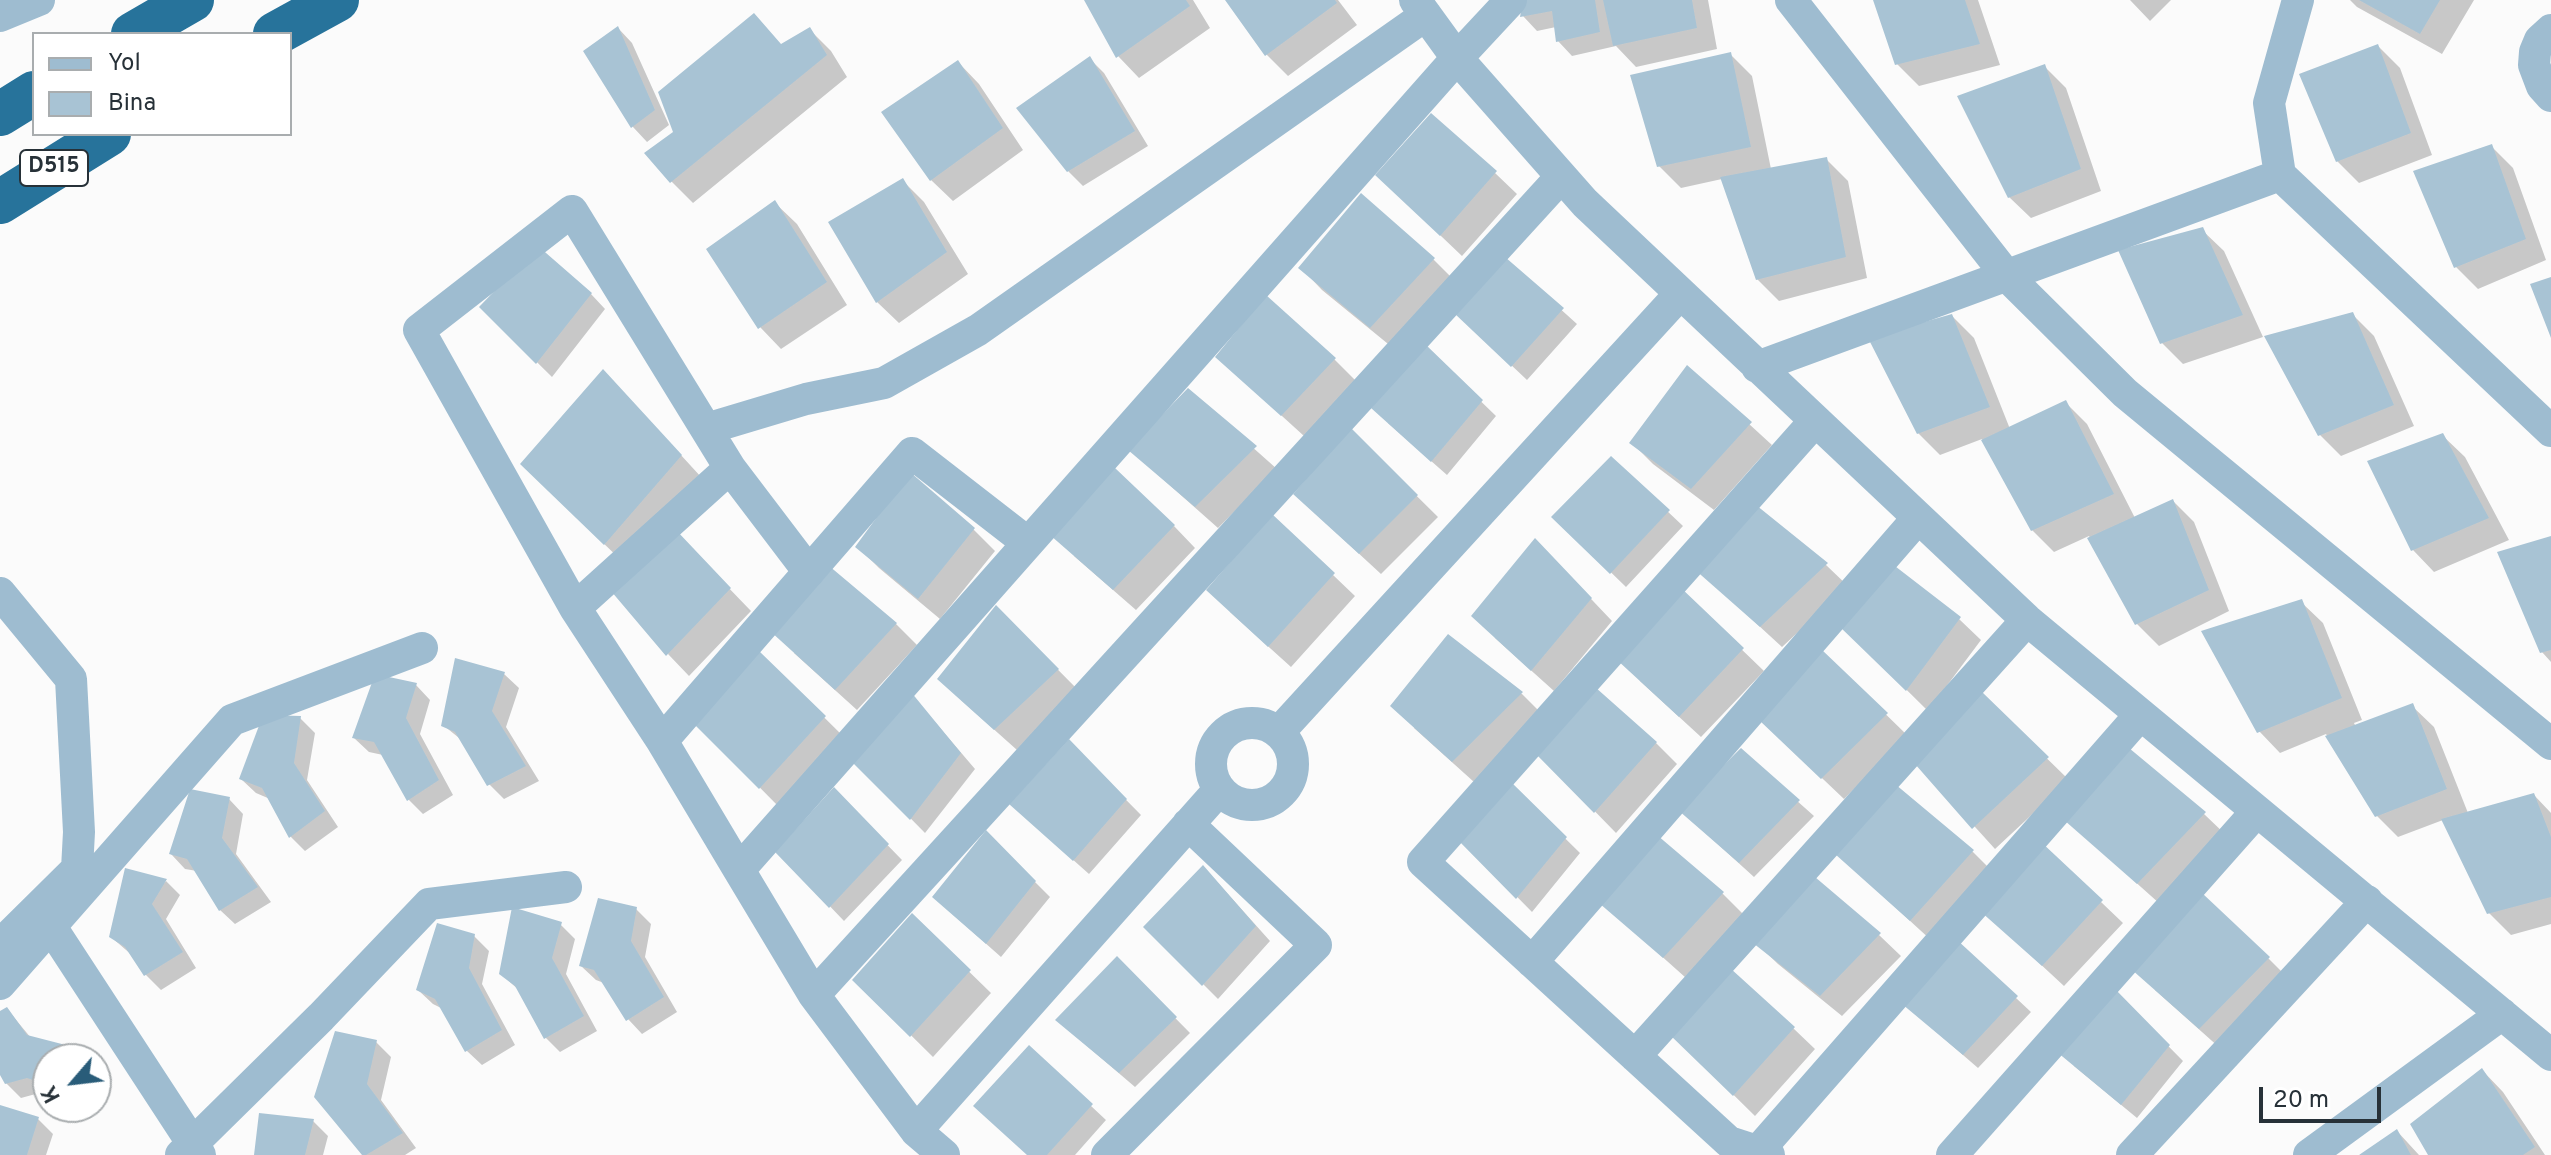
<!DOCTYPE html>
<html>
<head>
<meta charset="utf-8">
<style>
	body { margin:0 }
	#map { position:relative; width:2551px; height:1155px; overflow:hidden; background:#fbfbfb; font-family:Overpass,sans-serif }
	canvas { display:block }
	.legend { position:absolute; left:32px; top:32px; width:260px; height:104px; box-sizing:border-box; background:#fff; border:2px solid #a9adaf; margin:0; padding:10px 14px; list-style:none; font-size:24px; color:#273138 }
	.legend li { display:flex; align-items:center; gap:16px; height:40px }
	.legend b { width:40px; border:2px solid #a9adaf }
	.north { position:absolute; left:32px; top:1043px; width:80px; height:80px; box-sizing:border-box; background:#fff; border:2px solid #a9adaf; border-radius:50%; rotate:242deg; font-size:22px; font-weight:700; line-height:32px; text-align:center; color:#273138 }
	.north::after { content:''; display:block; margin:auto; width:28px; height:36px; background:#295c79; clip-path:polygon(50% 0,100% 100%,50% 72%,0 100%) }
	.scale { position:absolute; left:2259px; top:1087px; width:122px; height:36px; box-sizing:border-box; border:4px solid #273138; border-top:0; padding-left:10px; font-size:24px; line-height:28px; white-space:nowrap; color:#273138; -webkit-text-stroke:6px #fff; paint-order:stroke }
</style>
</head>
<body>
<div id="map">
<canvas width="2551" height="1155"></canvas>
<ul class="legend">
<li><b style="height:10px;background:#9ebcd0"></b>Yol</li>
<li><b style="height:22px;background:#a8c3d4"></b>Bina</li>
</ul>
<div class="north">K</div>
<div class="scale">20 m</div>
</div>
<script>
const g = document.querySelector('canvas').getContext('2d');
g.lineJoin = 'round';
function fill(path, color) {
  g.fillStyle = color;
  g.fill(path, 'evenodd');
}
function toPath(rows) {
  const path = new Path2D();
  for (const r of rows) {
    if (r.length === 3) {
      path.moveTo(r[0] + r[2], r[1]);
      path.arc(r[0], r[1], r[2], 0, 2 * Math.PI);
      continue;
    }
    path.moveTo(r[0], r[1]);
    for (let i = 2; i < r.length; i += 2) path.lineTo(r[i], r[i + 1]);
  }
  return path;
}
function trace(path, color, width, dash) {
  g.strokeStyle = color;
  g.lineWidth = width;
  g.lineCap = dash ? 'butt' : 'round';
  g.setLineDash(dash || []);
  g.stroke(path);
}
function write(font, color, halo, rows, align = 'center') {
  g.font = font + ' Overpass,sans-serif';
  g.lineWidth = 6;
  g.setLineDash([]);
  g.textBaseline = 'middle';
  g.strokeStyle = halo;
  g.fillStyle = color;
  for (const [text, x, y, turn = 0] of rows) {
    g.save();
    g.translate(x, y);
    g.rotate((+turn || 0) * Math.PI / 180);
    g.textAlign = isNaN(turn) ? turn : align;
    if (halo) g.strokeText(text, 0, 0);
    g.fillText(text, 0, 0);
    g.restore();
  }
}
const shadow = toPath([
	[1087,0,1193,0,1210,28,1139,78,1118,56],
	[1227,0,1338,0,1357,25,1288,76,1267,55],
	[1525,0,1708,0,1717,49,1636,67,1616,46,1572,56,1558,41,1556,27,1537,31,1523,16],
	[1875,0,1978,0,2000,65,1919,86,1897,64],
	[2130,0,2171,0,2150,21],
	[2350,0,2474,0,2442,54,2357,7],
	[618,28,632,43,669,125,647,142,633,127,586,51],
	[809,29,831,51,847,77,693,203,671,181,783,46],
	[2378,46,2400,68,2432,155,2359,183,2337,161],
	[1730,54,1752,76,1771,169,1826,159,1848,181,1867,278,1779,301,1757,279,1722,179,1681,188,1659,166],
	[1090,59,1104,73,1148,146,1083,186,1068,171],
	[958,62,979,84,1023,150,953,201,931,180],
	[2044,66,2066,88,2101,191,2031,218,2009,197],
	[2492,147,2513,168,2546,260,2478,289,2456,267],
	[1495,173,1517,194,1462,256,1399,196],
	[903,181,924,202,968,274,899,323,877,302],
	[775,203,797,224,847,305,781,349,760,327],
	[2202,230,2224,251,2263,337,2183,364,2162,343],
	[1433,259,1455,281,1393,348,1322,290,1301,268],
	[1505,259,1577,324,1527,380,1472,328],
	[591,294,605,309,552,377,481,307],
	[2353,315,2374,336,2414,426,2341,456,2319,434],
	[1952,316,1974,338,2010,429,2065,402,2087,424,2135,518,2173,501,2194,522,2229,611,2159,646,2137,624,2089,536,2054,552,2032,530,1982,439,1940,455,1918,433],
	[1425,347,1496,416,1447,475,1388,423],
	[1217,357,1334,359,1356,381,1304,436],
	[1688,368,1772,445,1714,510,1653,464,1632,443],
	[1188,390,1277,469,1218,528,1130,450],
	[624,393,702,478,626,565,544,486],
	[1351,431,1438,517,1381,574,1317,515],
	[2443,436,2465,457,2509,540,2434,572,2413,550],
	[1611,458,1683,526,1626,587,1554,517],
	[1756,508,1826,565,1848,586,1782,647,1696,568],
	[1174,526,1195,548,1136,610,1074,556],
	[973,529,995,551,940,619,879,568,858,547],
	[2551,538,2551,662,2542,652],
	[697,555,751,611,689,676,668,654],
	[1556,562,1612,621,1554,691,1495,638],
	[828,568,896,624,917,645,857,710,794,653],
	[1333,575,1355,596,1291,667,1230,612],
	[1679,589,1764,671,1701,737,1640,681],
	[2301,602,2323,623,2362,720,2354,723,2356,727,2412,706,2434,727,2468,813,2534,795,2551,813,2551,924,2511,935,2489,913,2443,820,2398,837,2377,816,2326,734,2280,753,2259,731],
	[997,608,1079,691,1017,750,961,700],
	[1959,619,1981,640,1928,711,1841,625],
	[1448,637,1522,694,1543,715,1474,782,1414,728],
	[758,652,846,739,781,809,694,721],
	[1822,652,1908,736,1844,799,1783,741],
	[504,674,519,688,506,727,539,781,504,799,489,784,464,742,443,725],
	[416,685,430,700,420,734,453,795,423,814,409,800,383,755,369,752,354,738],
	[911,694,975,769,925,833,855,762],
	[1981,694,2069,780,1995,849,1918,764],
	[300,718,315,733,307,780,338,827,305,851,291,837,270,799,256,793,241,779],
	[1069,742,1141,815,1089,874,1026,818],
	[1656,743,1677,764,1616,833,1538,753],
	[2129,750,2204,814,2226,835,2160,904,2066,820],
	[1741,751,1814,816,1754,877,1680,810],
	[1509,783,1580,853,1532,912,1460,839],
	[1895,787,1973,852,1994,873,1932,941,1837,854],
	[834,790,902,860,844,921,778,852],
	[229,799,243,814,236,854,271,902,235,924,220,910,197,871,185,869,171,854],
	[986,833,1050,897,1001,957,949,911],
	[166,881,180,895,166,919,196,968,161,990,146,975,133,956,111,937],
	[1218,883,1270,941,1218,999,1146,927],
	[1722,893,1744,915,1686,978,1602,903],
	[2101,902,2123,923,2064,986,1983,911],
	[636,909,651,924,645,957,677,1012,642,1034,628,1019,604,983,596,980,581,966],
	[912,916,991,993,933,1057,855,980],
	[560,924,575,939,566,974,597,1031,560,1052,545,1037,521,992,501,974],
	[1879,935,1901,956,1842,1016,1778,964,1756,943],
	[474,936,489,951,482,984,515,1045,482,1065,467,1051,443,1009,433,1004,418,990],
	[2268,958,2290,980,2221,1049,2155,990],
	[1117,959,1190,1033,1135,1087,1073,1034],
	[2115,992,2183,1061,2137,1118,2074,1066],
	[2016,998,2031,1012,1978,1068,1904,1004],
	[7,1009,31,1038,84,1052,91,1059,48,1059,48,1094,43,1092,21,1098,6,1083,0,1071,0,1013],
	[1793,1028,1815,1049,1755,1116,1693,1055],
	[376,1042,391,1057,381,1100,416,1148,405,1155,365,1155,316,1097],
	[1029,1048,1106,1120,1075,1155,1029,1155],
	[2482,1070,2503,1092,2545,1155,2431,1155],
	[0,1107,38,1119,53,1134,46,1155,0,1155],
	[313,1121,328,1136,323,1155,256,1155],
	[2397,1131,2419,1155,2362,1155]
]);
const building = toPath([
	[1084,0,1186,0,1190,6,1116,58],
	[1225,0,1335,0,1337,3,1265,56],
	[1523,0,1595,0,1600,32,1556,42,1552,11,1520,17],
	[1603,0,1692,0,1697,28,1613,46],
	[1873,0,1965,0,1980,44,1895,65],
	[2359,0,2440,0,2420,34],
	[754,13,781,44,810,27,827,55,670,183,644,153,673,132,658,92],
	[618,26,655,110,631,128,583,51],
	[2378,44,2411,133,2336,162,2299,74],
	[1731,52,1751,147,1657,167,1630,75],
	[1090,56,1135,131,1067,172,1016,108],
	[958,60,1003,128,930,181,881,112],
	[2045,64,2081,169,2008,198,1957,96],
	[1431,113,1497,171,1440,236,1375,175],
	[2492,144,2526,239,2454,268,2413,171],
	[1827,157,1846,257,1756,280,1720,177],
	[903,178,947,252,876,303,828,222],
	[1361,193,1435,258,1370,328,1298,268],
	[775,200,827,282,758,329,706,249],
	[2203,227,2243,315,2160,344,2118,250],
	[538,246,592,293,536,364,479,307],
	[1505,257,1564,308,1511,367,1454,313],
	[2551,277,2551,338,2530,284],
	[1266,295,1336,358,1281,416,1215,357],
	[2353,312,2394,405,2318,436,2264,336],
	[1952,314,1990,407,1917,434,1868,338],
	[1425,344,1483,400,1431,462,1371,408],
	[1687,365,1752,422,1691,489,1629,443],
	[603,369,682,455,604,545,520,464],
	[1188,388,1257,446,1195,507,1128,450],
	[2066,400,2114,494,2031,531,1981,440],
	[1351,428,1418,495,1359,554,1293,494],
	[2443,433,2489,518,2411,551,2367,461],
	[1611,456,1670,510,1610,574,1551,517],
	[1115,468,1175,525,1113,590,1050,535],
	[910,472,975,528,918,599,855,547],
	[2173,499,2209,590,2135,625,2087,538],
	[1756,505,1828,563,1760,627,1693,568],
	[1272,514,1335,573,1268,647,1206,590],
	[676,530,731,588,666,656,611,591],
	[2551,536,2551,650,2540,653,2497,552],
	[1535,538,1592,598,1531,671,1471,616],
	[1891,563,1961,617,1906,691,1838,625],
	[828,565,897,623,835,690,770,631],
	[1679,586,1744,648,1679,717,1616,659],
	[2302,599,2342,698,2257,733,2201,631],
	[996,605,1059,669,994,730,937,679],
	[1448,634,1523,692,1452,762,1390,706],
	[1821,649,1888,713,1821,779,1759,720],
	[758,650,826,716,759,789,691,721],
	[455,658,505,672,492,711,526,766,487,786,455,732,441,726],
	[375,674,417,683,406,718,439,780,407,801,374,742,352,738],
	[1595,687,1657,742,1594,813,1535,753],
	[1981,691,2049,757,1972,829,1915,764],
	[911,692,961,753,910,820,852,762],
	[2413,703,2447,789,2375,817,2325,736],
	[263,715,301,716,294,763,325,811,289,838,262,788,239,779],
	[1069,739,1127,799,1073,861,1009,804],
	[1741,748,1800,800,1739,863,1678,810],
	[2129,748,2206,812,2137,884,2064,820],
	[1509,780,1567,837,1516,899,1457,839],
	[1895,784,1974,850,1910,921,1835,854],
	[834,787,889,844,829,908,775,852],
	[190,789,230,797,222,838,258,887,219,911,187,859,169,854],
	[2534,793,2551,837,2551,897,2487,914,2441,819],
	[986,830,1036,881,986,944,932,897],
	[1657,835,1724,892,1663,958,1599,903],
	[2040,841,2103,900,2042,966,1980,911],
	[1203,865,1256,926,1202,986,1143,927],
	[125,868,167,879,152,904,183,952,144,976,125,947,109,937],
	[1815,877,1881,933,1820,996,1753,943],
	[2202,893,2270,957,2199,1029,2131,969],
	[598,898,637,907,631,941,664,997,626,1021,594,970,579,966],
	[512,907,562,922,552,958,584,1016,544,1039,515,986,499,974],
	[912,913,971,970,910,1037,852,980],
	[437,923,475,934,469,968,502,1030,465,1052,435,999,416,990],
	[1956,939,2018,996,1963,1055,1902,1004],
	[1117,956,1177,1017,1119,1073,1055,1020],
	[1730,968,1795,1027,1733,1096,1669,1034],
	[2115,989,2170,1045,2121,1105,2057,1052],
	[7,1007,27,1035,85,1050,83,1059,48,1059,48,1085,27,1078,5,1084,0,1075,0,1011],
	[335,1031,377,1040,367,1084,403,1133,366,1155,362,1155,314,1097],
	[1029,1045,1093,1104,1047,1155,1027,1155,973,1106],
	[2482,1068,2535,1147,2523,1155,2428,1155,2410,1124],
	[0,1105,39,1117,27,1155,0,1155],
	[259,1113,314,1119,305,1155,254,1155],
	[2397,1129,2411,1155,2359,1155]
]);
const street = toPath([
	[1415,0,1457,58,1585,203,2027,620,2551,1055],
	[1791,0,2007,276,2125,393,2551,744],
	[2298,0,2269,103,2280,175,2551,431],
	[0,16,39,0],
	[2551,30,2540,40,2535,52,2534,65,2542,86,2551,96],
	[1757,367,2280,175],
	[706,429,806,399,884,383,978,330,1426,15],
	[0,593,71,679,79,832,77,869,0,945],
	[575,608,419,330,572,211,730,468],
	[1252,764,41],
	[1279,732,1680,294],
	[662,741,575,608,730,468,809,572],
	[1219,790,916,1131,814,995,1561,177],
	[739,870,662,741,912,453,1028,543],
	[40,910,200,1155],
	[1532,962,1918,518],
	[0,984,232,720,422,648],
	[814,995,739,870,1457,58,1511,0],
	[1635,1056,2027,620],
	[916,1131,944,1155],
	[1758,1151,2140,715],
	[181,1155,321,1017,429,904,566,887],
	[1107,1155,1316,945,1188,824],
	[1769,1155,1729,1142,1423,862,1815,421],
	[1952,1155,2257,811],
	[2132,1155,2367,901],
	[2309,1155,2502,1014]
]);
const highway = toPath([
	[133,34,192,0],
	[275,34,337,0],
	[0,114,34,93],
	[0,202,109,134]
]);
const shields = [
	[54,168,68]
];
const shieldNames = [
	["D515",54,168]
];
fill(shadow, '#0003');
fill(building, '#a8c3d4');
trace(street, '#9ebcd0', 32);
trace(highway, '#27739b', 44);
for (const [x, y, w] of shields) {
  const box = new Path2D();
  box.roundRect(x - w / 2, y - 18, w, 36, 6);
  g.fillStyle = '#fff';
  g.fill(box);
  trace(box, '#273138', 2);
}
write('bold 22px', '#273138', null, shieldNames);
</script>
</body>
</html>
